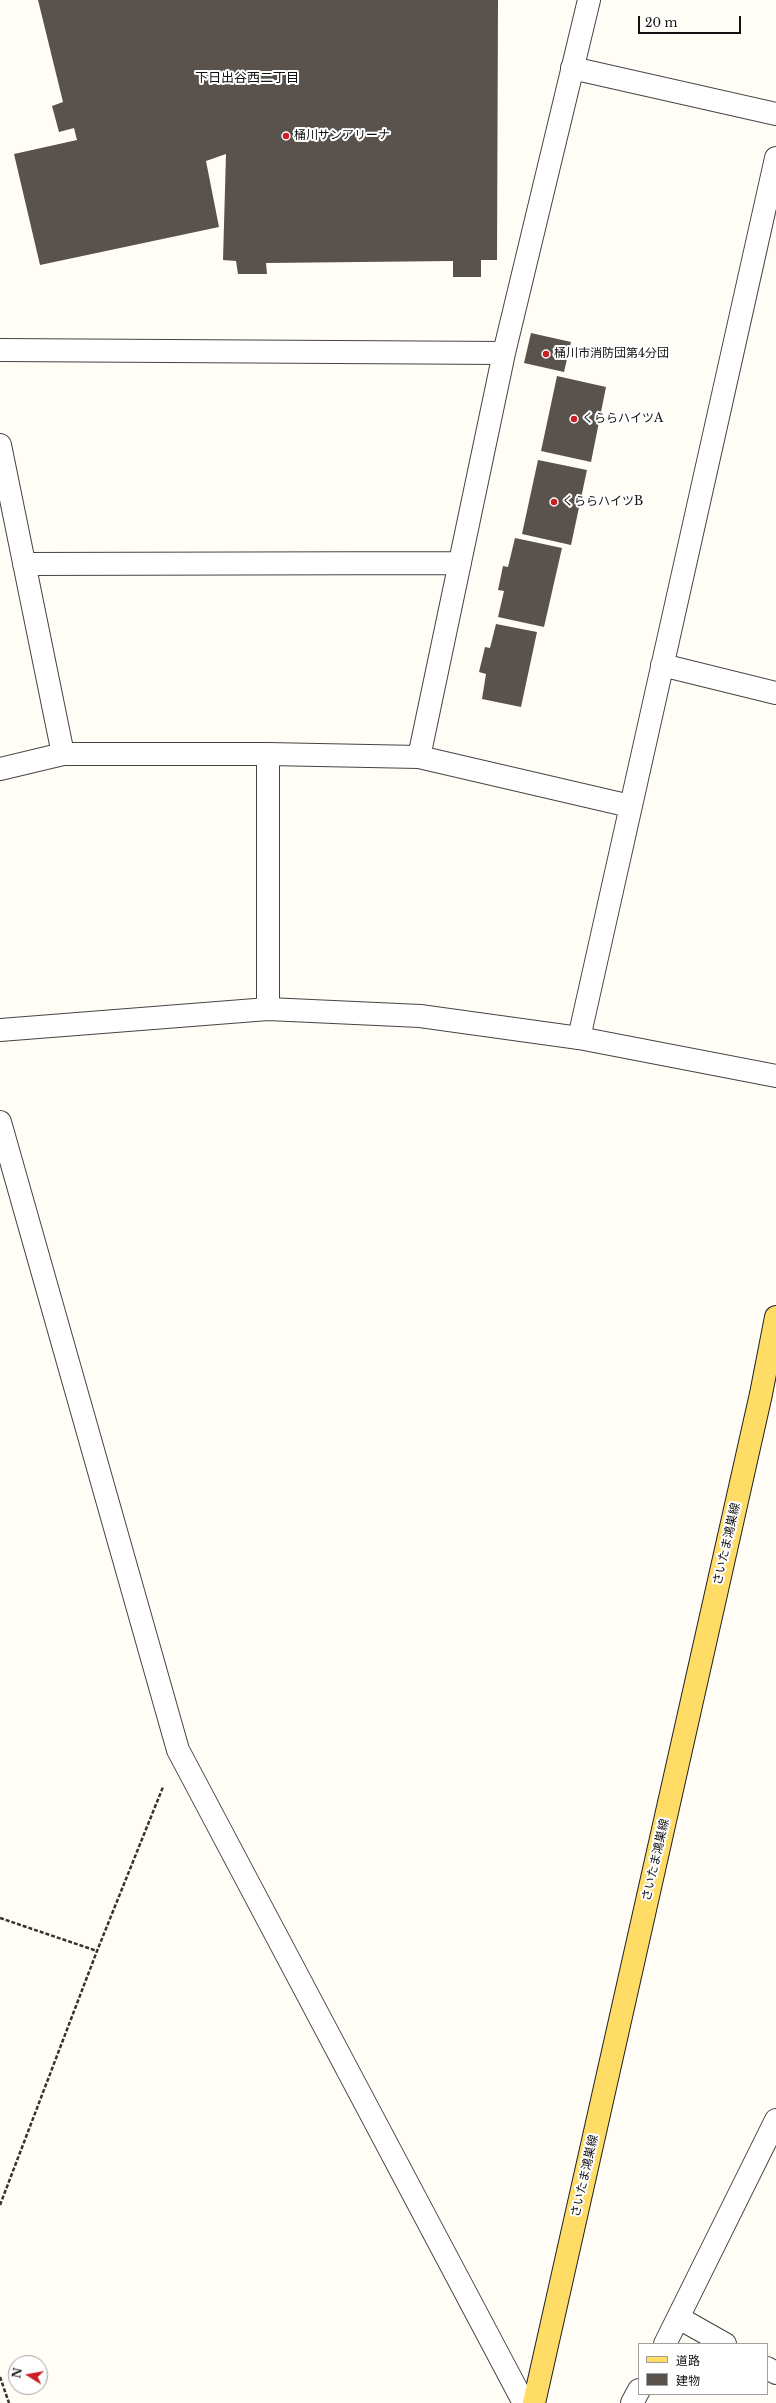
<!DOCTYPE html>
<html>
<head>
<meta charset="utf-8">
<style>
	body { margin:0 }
	#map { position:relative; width:776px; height:2403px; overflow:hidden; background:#fffdf5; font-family:"Libre Baskerville","Noto Sans JP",serif }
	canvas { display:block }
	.legend { position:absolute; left:638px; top:2343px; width:130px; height:52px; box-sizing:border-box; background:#fff; border:1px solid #a0a0a0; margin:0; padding:5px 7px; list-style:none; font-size:12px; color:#111 }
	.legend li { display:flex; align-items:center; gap:8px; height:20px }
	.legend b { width:20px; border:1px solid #a0a0a0 }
	.north { position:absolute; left:8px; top:2355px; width:40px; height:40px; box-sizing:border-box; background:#fff; border:1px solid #a0a0a0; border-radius:50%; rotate:281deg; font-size:11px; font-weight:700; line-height:16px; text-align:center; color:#111 }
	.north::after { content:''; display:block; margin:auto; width:14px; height:18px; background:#ca2025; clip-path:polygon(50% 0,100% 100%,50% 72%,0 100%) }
	.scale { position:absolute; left:638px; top:16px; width:103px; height:18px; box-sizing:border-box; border:2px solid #111; border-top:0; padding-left:5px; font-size:12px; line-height:14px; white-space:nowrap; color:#111; -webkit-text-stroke:3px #fff; paint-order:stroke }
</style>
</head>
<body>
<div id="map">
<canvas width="776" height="2403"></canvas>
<ul class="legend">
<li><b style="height:5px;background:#fedc66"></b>道路</li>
<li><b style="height:11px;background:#5a524c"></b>建物</li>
</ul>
<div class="north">N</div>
<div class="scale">20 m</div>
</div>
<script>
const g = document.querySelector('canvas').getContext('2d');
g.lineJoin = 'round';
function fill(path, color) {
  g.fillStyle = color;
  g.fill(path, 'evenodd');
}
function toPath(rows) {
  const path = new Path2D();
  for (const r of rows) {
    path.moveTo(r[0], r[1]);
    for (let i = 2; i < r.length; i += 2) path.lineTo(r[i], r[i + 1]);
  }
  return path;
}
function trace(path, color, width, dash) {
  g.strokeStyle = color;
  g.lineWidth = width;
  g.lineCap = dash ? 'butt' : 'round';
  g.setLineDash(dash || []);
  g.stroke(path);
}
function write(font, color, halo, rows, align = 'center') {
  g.font = font + ' "Libre Baskerville","Noto Sans JP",serif';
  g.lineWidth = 4;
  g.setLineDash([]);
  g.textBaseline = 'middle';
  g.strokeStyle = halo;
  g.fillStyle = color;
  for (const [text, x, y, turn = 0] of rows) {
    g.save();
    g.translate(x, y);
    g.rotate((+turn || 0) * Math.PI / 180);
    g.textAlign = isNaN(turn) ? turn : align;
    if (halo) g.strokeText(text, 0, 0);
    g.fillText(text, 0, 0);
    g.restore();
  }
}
const building = toPath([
	[38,0,498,0,497,260,481,260,481,277,453,277,453,261,266,263,267,274,238,274,236,261,223,260,226,154,206,161,219,227,40,265,14,154,77,140,74,128,59,132,52,106,63,102],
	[531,333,571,342,564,372,524,363],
	[557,376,606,387,591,462,541,451],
	[538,460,587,470,571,545,522,534],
	[515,538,562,548,544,627,498,617,504,591,498,590,503,566,508,567],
	[496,624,537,632,521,707,482,699,486,674,479,672,485,647,490,648]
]);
const path = toPath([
	[0,1918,97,1951],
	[0,2205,97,1951,163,1787],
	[0,2377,9,2403]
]);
const minor = toPath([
	[572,68,776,114],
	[0,350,504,353],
	[0,445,63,754],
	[24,564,460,563],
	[662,665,776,693],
	[268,754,268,1009],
	[419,757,504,353,589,0],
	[0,769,63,754,268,754,419,757,630,806],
	[579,1038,776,158],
	[0,1122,178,1750,524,2403],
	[665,2344,776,2120],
	[632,2403,639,2390]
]);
const tertiary = toPath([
	[0,1030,268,1009,420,1016,579,1038,776,1076],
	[679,2318,725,2344],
	[767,2368,776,2373]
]);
const primary = toPath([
	[534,2403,761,1394,776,1317]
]);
const markers = [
	[286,136,4,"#ca2025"],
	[546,354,4,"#ca2025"],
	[574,419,4,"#ca2025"],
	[554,502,4,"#ca2025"]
];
const poiNames = [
	["桶川サンアリーナ",294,136],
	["桶川市消防団第4分団",554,354],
	["くららハイツA",582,419],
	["くららハイツB",562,502]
];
const streetNames = [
	["さいたま鴻巣線",727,1544,-77],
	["さいたま鴻巣線",656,1860,-77],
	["さいたま鴻巣線",585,2176,-77]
];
const neighbourhoodNames = [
	["下日出谷西二丁目",247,78]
];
fill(building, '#5a524c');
trace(minor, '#444', 24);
trace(tertiary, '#444', 24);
trace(primary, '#222', 24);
trace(path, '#333', 2.5, [4, 2]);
trace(minor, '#fff', 22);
trace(tertiary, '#fff', 22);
trace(primary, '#fedc66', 22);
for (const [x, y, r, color] of markers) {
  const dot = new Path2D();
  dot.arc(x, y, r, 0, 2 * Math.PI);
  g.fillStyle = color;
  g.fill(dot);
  trace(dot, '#fff', 1.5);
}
write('12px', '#111', '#fff', poiNames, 'left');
write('12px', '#111', '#fff', streetNames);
write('13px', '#111', '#fff', neighbourhoodNames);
</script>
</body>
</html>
